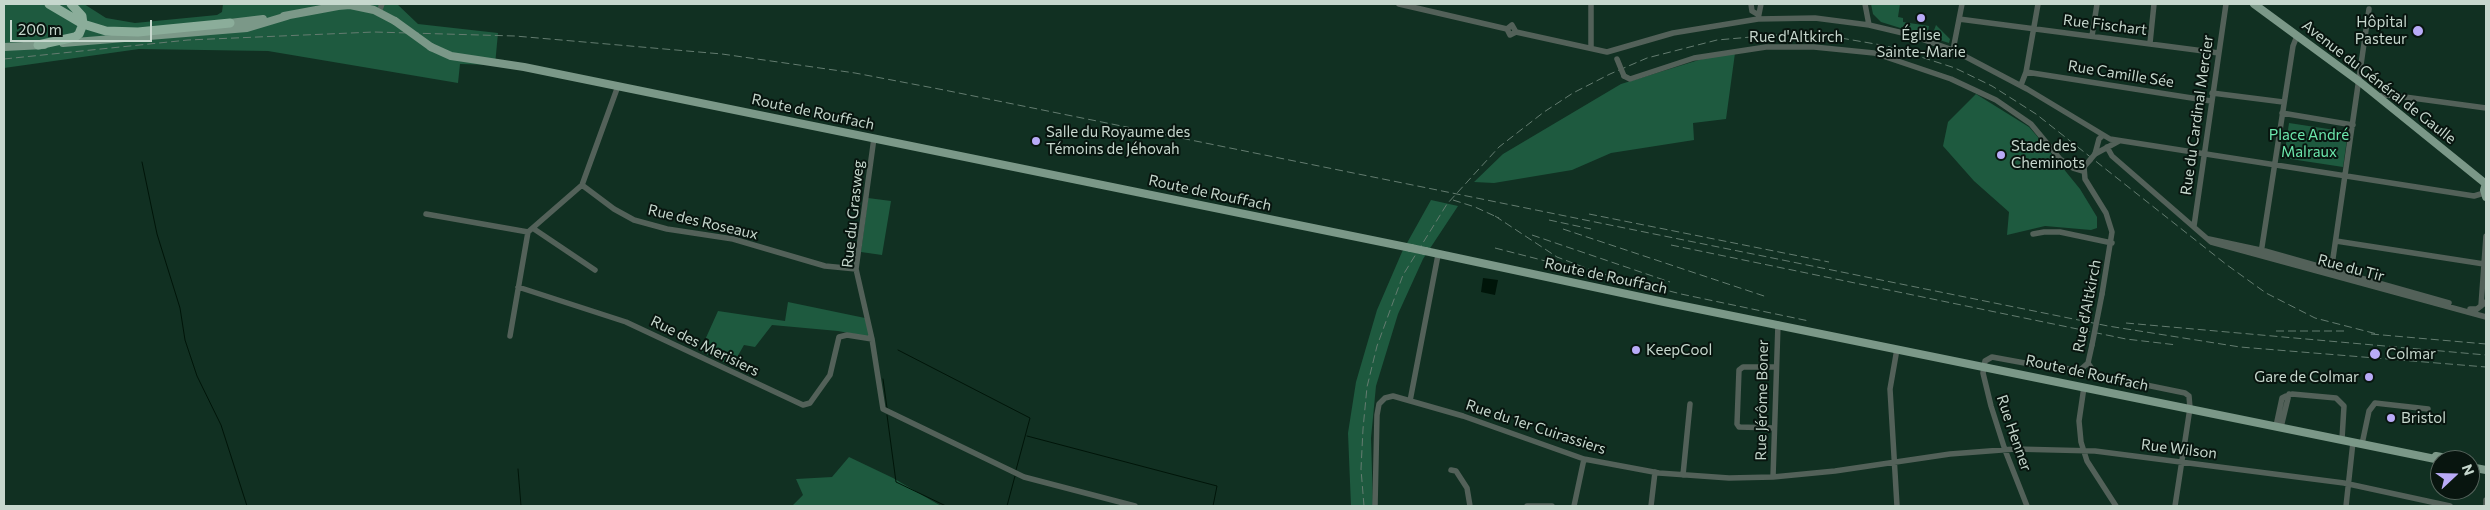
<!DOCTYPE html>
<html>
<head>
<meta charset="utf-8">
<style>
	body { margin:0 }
	#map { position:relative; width:2490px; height:510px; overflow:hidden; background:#113022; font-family:Commissioner,sans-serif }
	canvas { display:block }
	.frame { position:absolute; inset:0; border:5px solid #c6d7cd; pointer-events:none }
	.north { position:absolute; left:2430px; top:450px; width:50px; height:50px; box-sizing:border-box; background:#08150f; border:1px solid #54635b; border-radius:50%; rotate:69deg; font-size:14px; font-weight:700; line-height:20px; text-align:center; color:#c6d7cd }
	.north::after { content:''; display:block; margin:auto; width:18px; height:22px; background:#b9abf7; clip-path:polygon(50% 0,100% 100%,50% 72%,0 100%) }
	.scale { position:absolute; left:10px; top:20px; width:142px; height:22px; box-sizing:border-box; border:2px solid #c6d7cd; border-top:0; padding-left:6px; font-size:15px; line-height:18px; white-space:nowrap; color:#c6d7cd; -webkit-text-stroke:4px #08150f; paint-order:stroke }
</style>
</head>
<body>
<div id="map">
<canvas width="2490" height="510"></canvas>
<div class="frame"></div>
<div class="north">N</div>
<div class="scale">200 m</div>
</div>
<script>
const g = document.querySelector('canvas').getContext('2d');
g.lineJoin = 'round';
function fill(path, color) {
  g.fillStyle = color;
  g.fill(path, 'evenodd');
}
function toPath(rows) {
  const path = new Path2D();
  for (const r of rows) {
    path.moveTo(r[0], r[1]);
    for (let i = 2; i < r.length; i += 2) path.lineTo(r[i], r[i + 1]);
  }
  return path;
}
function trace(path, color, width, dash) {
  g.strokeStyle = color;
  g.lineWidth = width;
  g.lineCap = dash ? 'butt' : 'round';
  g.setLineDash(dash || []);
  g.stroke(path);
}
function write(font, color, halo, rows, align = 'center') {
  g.font = font + ' Commissioner,sans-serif';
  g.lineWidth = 4;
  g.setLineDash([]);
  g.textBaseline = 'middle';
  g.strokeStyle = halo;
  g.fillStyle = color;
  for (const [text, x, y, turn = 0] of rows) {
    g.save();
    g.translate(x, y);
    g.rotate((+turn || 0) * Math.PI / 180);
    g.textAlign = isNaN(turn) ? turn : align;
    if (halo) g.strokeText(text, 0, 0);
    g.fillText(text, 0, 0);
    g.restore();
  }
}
const green = toPath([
	[4,4,84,4,106,18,135,23,217,15,222,12,223,4,397,4,418,24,498,33,495,65,460,64,458,83,268,51,139,49,4,68],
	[1871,4,1900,4,1898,17,1903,18,1903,22,1929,26,1928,31,1933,33,1936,25,1950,39,1949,43,1881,22,1873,14],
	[1735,53,1726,119,1693,123,1694,140,1611,153,1572,170,1494,183,1474,182,1503,154,1621,84,1702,59],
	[1976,94,2029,127,2036,135,2080,189,2097,217,2097,228,2091,230,2045,226,2007,235,2009,212,1974,181,1943,146,1948,122],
	[2289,123,2348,132,2343,167,2284,158],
	[868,198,891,201,882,255,861,252],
	[1431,200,1458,206,1423,259,1398,314,1376,386,1371,438,1373,506,1351,506,1348,433,1356,382,1377,310,1402,252],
	[788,302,865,318,870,337,838,331,772,325,755,347,744,345,732,366,700,351,718,311,785,321],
	[849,457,893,478,941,506,792,506,803,495,796,479,832,477]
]);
const water = toPath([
	[1483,278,1498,280,1495,295,1481,292]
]);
const stream = toPath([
	[142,162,157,234,180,308,185,340,197,376,221,425,247,506],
	[898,350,1030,418,1016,470],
	[883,379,887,408],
	[887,415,896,482,946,506],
	[1027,436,1217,486,1213,506],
	[518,469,521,506],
	[1007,506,1015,476]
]);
const minor = toPath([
	[1399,4,1507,29],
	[1751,4,1752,11,1757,14],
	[1865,4,1869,25],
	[379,12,382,4],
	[1758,19,1761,4],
	[1959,19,2219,53],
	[1516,32,1510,35,1507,29,1512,25,1516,32,1607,52,1673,33,1758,19,1815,18,1869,25,1907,34,1953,50,2027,89,2110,139,2474,196,2484,193],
	[2092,36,2097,4],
	[2150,43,2154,4],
	[1591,48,1591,4],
	[1953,50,1962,4],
	[2026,72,2211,101],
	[1624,76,1630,79,1694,58,1766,47,1814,47,1874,53,1951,79,1996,100,2031,124,2060,159,2073,168,2083,171],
	[2021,85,2026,72,2038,4],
	[2212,93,2283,102],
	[2377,96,2390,95,2486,108],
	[2282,113,2353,125],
	[874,138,856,269,872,339,883,409,1024,477,1135,506],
	[2107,147,2112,156,2211,242,2486,317],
	[2095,154,2119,141],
	[2095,154,2099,139,2102,136],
	[2090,160,2084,167,2085,179,2106,213,2112,232,2102,294],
	[582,185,614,209,634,220,667,229,733,239,825,266,856,269],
	[426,214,528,232],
	[2194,226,2226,4],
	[534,229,595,270],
	[2033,234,2044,232,2060,232,2112,243],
	[2209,239,2265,251,2449,303],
	[2336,241,2484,264],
	[2261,253,2293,46,2297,36],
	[2331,272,2369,9],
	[518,287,626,322,803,405,810,403,830,375,839,337,847,335,872,339],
	[2481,306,2486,236],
	[2470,309,2477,309,2486,302],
	[510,336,528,232,582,185,618,86],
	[2088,363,2095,373,2102,376,2185,393,2189,396,2190,408,2175,506],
	[2084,387,2079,421,2081,442,2087,461,2116,506],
	[1410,401,1438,255],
	[2276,426,2282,398,2286,396,2292,394,2336,398,2344,406,2342,439],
	[2281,427,2289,394],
	[1774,428,1739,427,1737,424,1739,370,1743,367,1776,367],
	[2362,444,2369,411,2375,403,2428,409],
	[1451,470,1456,471,1467,488,1470,506],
	[1683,475,1690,404],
	[1773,477,1778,324],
	[1375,506,1377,415,1379,404,1385,398,1393,396,1463,416,1584,459,1659,473,1729,478,1773,477,1835,471,1950,454,2015,449,2095,451,2344,483,2450,506],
	[1527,506,1552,506],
	[1574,506,1584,459],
	[1651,506,1655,472],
	[1897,506,1890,389,1897,349],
	[2027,506,2005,450,1991,406,1983,373,1985,361,1992,357,2041,366,2080,370,2088,363,2092,345],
	[2346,506,2353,442],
	[2486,506,2486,500]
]);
const major = toPath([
	[2254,4,2360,82,2486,184],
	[284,16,338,6,350,5,374,10,395,21],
	[230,23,263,19],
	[63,43,247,28,287,16],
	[4,47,44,45],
	[431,47,451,56,524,67,1411,248],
	[2486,183,2484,190,2486,197],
	[1425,251,1664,302,2440,460],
	[2436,456,2457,460],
	[2470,467,2486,470]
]);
const highway = toPath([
	[49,4,83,24,106,31,138,32,230,23],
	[38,45,75,37,79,34,83,24,82,16,71,4]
]);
const rail = toPath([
	[4,59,188,40,374,32,515,36,722,54,855,73,944,90,2108,326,2240,347,2486,367],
	[1453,200,1475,207,1499,218],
	[1589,214,1829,262],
	[1495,216,1557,257,1599,273,1681,294,1809,321],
	[1549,220,1591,229],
	[1563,229,1767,297],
	[1532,235,1670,282],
	[1671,245,2126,339,2177,345],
	[1495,248,1565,266],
	[2126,323,2486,355],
	[2276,331,2344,331],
	[2371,334,2486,344],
	[1364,506,1361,469,1363,429,1367,387,1377,346,1403,275,1447,204,1499,147,1544,112,1573,93,1610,74,1647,58,1717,40,1774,35,1835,37,1887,46,1955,68,1992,86,2036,114,2227,265,2266,293,2315,318,2377,334]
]);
const minorBridge = toPath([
	[1617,59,1624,76],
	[2090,160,2095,154],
	[2092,345,2102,294]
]);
const majorBridge = toPath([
	[395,21,431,47],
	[1411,248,1425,251]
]);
const markers = [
	[1921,18,5,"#b9abf7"],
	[2418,31,6,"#b9abf7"],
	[1036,141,5,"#b9abf7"],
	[2001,155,5,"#b9abf7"],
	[1636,350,5,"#b9abf7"],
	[2375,354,6,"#b9abf7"],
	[2369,377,5,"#b9abf7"],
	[2391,418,5,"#b9abf7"]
];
const poiNames = [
	["Hôpital",2407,22,"right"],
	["Pasteur",2407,39,"right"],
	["Église",1921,35,"center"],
	["Sainte-Marie",1921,52,"center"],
	["Salle du Royaume des",1046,132],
	["Témoins de Jéhovah",1046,149],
	["Stade des",2011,146],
	["Cheminots",2011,163],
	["KeepCool",1646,350],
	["Colmar",2386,354],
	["Gare de Colmar",2359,377,"right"],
	["Bristol",2401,418]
];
const streetNames = [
	["Rue Fischart",2105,25,7],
	["Rue d'Altkirch",1796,37],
	["Rue Camille Sée",2121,74,9],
	["Avenue du Général de Gaulle",2379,82,38],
	["Route de Rouffach",813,112,12],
	["Rue du Cardinal Mercier",2197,115,-82],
	["Route de Rouffach",1210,193,12],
	["Rue du Grasweg",853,214,-84],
	["Rue des Roseaux",703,222,13],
	["Rue du Tir",2351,268,15],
	["Route de Rouffach",1606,276,12],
	["Rue d'Altkirch",2087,306,-79],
	["Rue des Merisiers",705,346,26],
	["Route de Rouffach",2087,373,12],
	["Rue Jérôme Boner",1762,400,-89],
	["Rue du 1er Cuirassiers",1536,427,18],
	["Rue Henner",2014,433,71],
	["Rue Wilson",2179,449,7]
];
const parkNames = [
	["Place André",2309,135],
	["Malraux",2309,152]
];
fill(green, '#1e5a3f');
fill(water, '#001509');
trace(stream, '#001509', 1);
trace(minor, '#536159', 5.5);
trace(major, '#7b9888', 8);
trace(highway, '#8bad9a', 9);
trace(rail, '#647c70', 1, [8, 4]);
trace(minorBridge, '#536159', 5.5);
trace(majorBridge, '#7b9888', 8);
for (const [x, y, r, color] of markers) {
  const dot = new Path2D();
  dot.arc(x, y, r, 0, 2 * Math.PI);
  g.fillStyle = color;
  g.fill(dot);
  trace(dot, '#08150f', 2);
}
write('15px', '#c6d7cd', '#08150f', poiNames, 'left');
write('15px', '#c6d7cd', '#08150f', streetNames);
write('15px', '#6ce8ad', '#08150f', parkNames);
</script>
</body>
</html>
